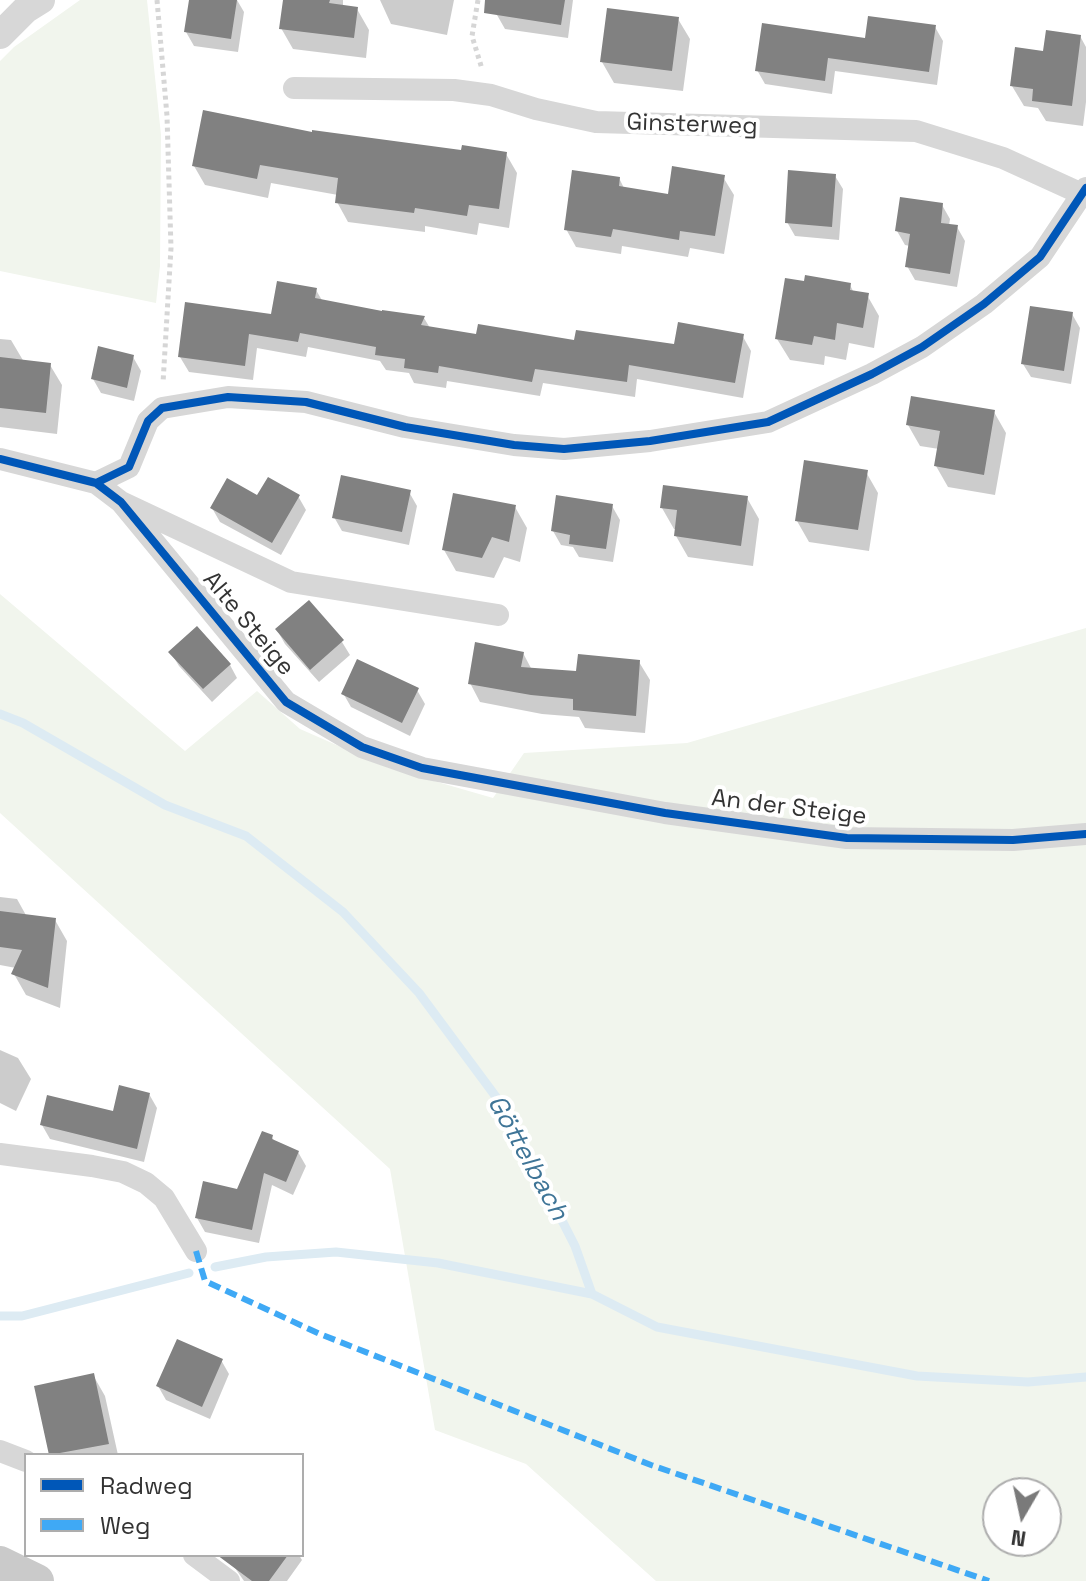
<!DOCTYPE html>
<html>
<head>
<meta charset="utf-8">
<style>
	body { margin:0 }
	#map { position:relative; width:1086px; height:1581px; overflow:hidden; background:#fff; font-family:"Space Grotesk",sans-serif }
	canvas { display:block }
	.legend { position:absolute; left:24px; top:1453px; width:280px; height:104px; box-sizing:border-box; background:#fff; border:2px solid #adadad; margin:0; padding:10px 14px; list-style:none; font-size:24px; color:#333 }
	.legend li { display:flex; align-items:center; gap:16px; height:40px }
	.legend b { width:40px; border:2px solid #adadad }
	.north { position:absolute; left:982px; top:1477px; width:80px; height:80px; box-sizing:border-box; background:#fff; border:2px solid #adadad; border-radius:50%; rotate:189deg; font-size:22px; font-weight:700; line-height:32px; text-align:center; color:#333 }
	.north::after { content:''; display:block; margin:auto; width:28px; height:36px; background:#7a7a7a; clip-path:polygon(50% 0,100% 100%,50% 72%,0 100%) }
</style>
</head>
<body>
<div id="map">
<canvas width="1086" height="1581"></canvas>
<ul class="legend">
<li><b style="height:10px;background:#0057b8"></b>Radweg</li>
<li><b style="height:10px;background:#3fa9f5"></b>Weg</li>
</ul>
<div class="north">N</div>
</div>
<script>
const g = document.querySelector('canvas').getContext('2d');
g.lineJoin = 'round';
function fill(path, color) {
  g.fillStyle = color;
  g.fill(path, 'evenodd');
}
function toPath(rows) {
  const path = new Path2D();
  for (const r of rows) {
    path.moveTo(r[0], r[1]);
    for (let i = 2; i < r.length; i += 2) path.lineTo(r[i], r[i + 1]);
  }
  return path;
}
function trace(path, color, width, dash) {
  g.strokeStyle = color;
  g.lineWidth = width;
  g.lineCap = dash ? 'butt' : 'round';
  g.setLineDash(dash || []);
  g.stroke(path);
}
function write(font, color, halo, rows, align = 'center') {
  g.font = font + ' "Space Grotesk",sans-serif';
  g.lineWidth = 8;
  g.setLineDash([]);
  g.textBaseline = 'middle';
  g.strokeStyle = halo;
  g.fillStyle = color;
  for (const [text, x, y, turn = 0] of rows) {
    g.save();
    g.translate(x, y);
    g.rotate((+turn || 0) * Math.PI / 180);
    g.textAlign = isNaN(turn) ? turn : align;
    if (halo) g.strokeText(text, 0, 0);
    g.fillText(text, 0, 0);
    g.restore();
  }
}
const green = toPath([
	[80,0,147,0,161,135,160,266,156,303,0,271,0,61,14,47],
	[0,594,185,751,257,691,300,729,389,768,493,798,524,753,687,743,1086,628,1086,1581,656,1581,526,1464,435,1430,390,1169,0,813],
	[998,1493,1046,1493,1046,1541,998,1541]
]);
const shadow = toPath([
	[191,0,237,0,244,12,238,52,194,46,186,32],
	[285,0,343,0,343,7,357,9,369,30,366,58,293,49,281,28],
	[380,0,454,0,447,35,391,24],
	[500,0,573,0,568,38,505,29,497,15],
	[678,19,690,39,683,91,614,83,602,62],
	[935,27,943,41,937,85,835,71,832,94,765,84,757,70,867,40],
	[1080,36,1086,47,1086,102,1083,126,1046,121,1038,108,1024,106,1012,86,1045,53],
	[463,152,506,154,517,173,509,228,479,223,477,235,425,226,425,232,348,222,337,202,338,195,271,183,268,198,205,185,194,166],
	[835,176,843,189,839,240,795,236,787,222],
	[723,177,734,195,724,254,690,248,688,257,622,246,621,254,576,247,566,229,619,178,625,190,670,197],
	[942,205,950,219,949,226,957,227,965,241,957,287,915,280,907,266,910,246,905,245,897,231],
	[850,285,854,293,867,295,879,316,874,348,849,343,846,360,825,356,824,365,790,360,777,339],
	[316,290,323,302,424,318,430,328,478,336,676,347,742,335,751,351,743,398,637,379,635,397,543,383,540,396,447,381,446,388,414,383,409,373,386,370,380,361,308,347,306,357,257,348,253,380,189,372,180,357,273,316],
	[1072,314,1080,328,1071,384,1031,377,1023,364],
	[0,339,11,340,24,362,50,365,62,385,57,434,0,427],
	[133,357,141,371,134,401,101,393,93,379],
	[994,412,1006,433,995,495,948,487,936,466,939,449,920,446,908,425],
	[866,472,878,493,869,551,809,542,797,521],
	[409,492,417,506,409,545,342,531,334,517],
	[298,496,306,510,281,555,220,522,212,508,258,498],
	[747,498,759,519,753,566,688,557,676,536,677,529,674,529,662,508],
	[612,506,620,520,613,562,579,557,573,547,561,545,553,531],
	[515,507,527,528,520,562,504,557,494,578,456,571,444,550],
	[277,630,342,642,350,655,319,682,285,644],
	[171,653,230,665,237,678,212,702,179,666],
	[523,653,532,670,578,673,639,662,650,680,645,733,585,728,579,717,542,714,480,702,470,683],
	[417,690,425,704,410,736,351,707,343,693],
	[0,897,17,899,27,917,55,920,67,941,60,1008,26,995,14,974,16,968,0,965],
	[0,1050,18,1058,31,1079,16,1111,0,1103],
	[149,1094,157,1108,144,1162,50,1139,42,1125,115,1113],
	[271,1136,275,1142,298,1152,306,1166,293,1195,272,1185,259,1243,205,1232,197,1218,238,1191],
	[221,1360,229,1374,210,1419,166,1400,158,1386],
	[93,1375,105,1396,118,1455,51,1455,37,1387],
	[240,1555,299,1555,302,1560,287,1581,244,1581,233,1565]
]);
const stream = toPath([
	[0,714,23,723,165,805,246,836,343,912,419,993,505,1109,575,1246,592,1294,657,1327,917,1376,1028,1382,1086,1377],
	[215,1267,266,1257,336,1252,438,1263,592,1294],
	[0,1316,22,1316,189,1273]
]);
const building = toPath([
	[189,0,237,0,231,39,184,32],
	[283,0,330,0,329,3,358,7,354,38,279,29],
	[485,0,565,0,561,25,484,13],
	[607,8,679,17,672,71,600,62],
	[868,16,936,25,929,72,828,58,825,81,755,71,762,23,865,38],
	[1046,30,1081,35,1072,106,1032,101,1033,89,1010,86,1015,47,1043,51],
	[203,110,312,132,312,130,461,150,462,145,507,152,499,209,469,205,467,216,415,208,414,213,335,203,338,178,260,165,257,179,192,166],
	[672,166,725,175,715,236,680,231,679,240,613,229,611,237,564,230,572,170,620,177,619,186,668,194],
	[788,170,836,174,832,227,785,223],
	[900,197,943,203,941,223,958,225,950,274,905,267,910,234,895,231],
	[805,275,851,283,850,290,869,293,863,328,837,323,835,340,814,336,812,345,775,339,785,278,804,281],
	[277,281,317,288,315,298,382,311,382,310,425,316,421,325,476,334,478,324,574,340,576,330,674,344,678,322,744,334,735,383,629,365,627,382,535,369,532,382,439,366,438,373,404,368,405,359,375,355,376,347,300,333,298,342,249,334,245,366,178,357,185,302,271,314],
	[1030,306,1073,312,1064,371,1021,364],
	[98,346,134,355,127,388,91,379],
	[0,357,51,363,46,413,0,408],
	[911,396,995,410,984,475,934,466,940,431,906,425],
	[804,460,868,470,858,530,795,521],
	[341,475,411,490,402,532,332,518],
	[268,477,300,495,272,543,210,508,227,478,257,495],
	[663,485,748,496,741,546,674,536,677,510,660,508],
	[453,493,516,505,509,542,492,537,482,558,442,550],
	[556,495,613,504,606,549,569,544,570,535,551,531],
	[309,600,344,640,310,670,275,629],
	[197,626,231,664,203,689,168,652],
	[475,642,524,652,521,667,576,671,578,654,640,660,636,716,573,710,573,699,531,695,468,684],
	[357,659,419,688,402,723,341,694],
	[0,911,56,918,48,988,11,974,22,950,0,947],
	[119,1085,150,1093,137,1149,40,1125,47,1095,113,1111],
	[262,1131,273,1135,272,1139,299,1151,286,1182,264,1173,252,1230,195,1218,203,1181,237,1189],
	[177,1339,223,1359,202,1407,156,1386],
	[94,1373,109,1444,49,1455,34,1386],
	[217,1555,288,1555,269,1581,252,1581]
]);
const path = toPath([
	[157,0,167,116,171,248,163,383],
	[478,0,472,36,482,69]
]);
const minor = toPath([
	[294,88,454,90,491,95,536,109,596,122,916,131,1003,158,1082,194],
	[0,459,96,483,121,502,291,582,498,615],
	[96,483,129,467,148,421,162,408,228,397,306,402,405,427,514,445,564,449,650,441,768,422,872,374,922,347,984,304,1040,257,1086,188],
	[121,502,286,702,362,747,422,768,665,813,847,838,1013,840,1086,834],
	[0,1154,92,1166,123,1172,146,1183,164,1198,196,1251],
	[0,1451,26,1461],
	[194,1555,229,1581]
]);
const tertiary = toPath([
	[0,35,25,10,41,0]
]);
const primary = toPath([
	[0,1563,37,1581]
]);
const quiet = toPath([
	[196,1251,205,1281,320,1334,651,1465,989,1581]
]);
const cycleway = toPath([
	[0,459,96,483,121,502,286,702,362,747,422,768,665,813,847,838,1013,840,1086,834],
	[96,483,129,467,148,421,162,408,228,397,306,402,405,427,514,445,564,449,650,441,768,422,872,374,922,347,984,304,1040,257,1086,188]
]);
const streetNames = [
	["Ginsterweg",692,125,2],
	["Alte Steige",248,624,50],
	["An der Steige",789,808,7]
];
const waterNames = [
	["Göttelbach",527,1158,61]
];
fill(green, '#f1f5ed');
fill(shadow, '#0003');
trace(stream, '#ddebf3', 9);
fill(building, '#818181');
trace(path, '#d6d6d6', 5, [4, 4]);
trace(minor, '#d7d7d7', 22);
trace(tertiary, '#d7d7d7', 28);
trace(primary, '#cacaca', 34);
trace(quiet, '#3fa9f5', 6, [12, 6]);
trace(cycleway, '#0057b8', 8);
write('24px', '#333', '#fff', streetNames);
write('italic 26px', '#3f7597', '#fff', waterNames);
</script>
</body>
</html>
